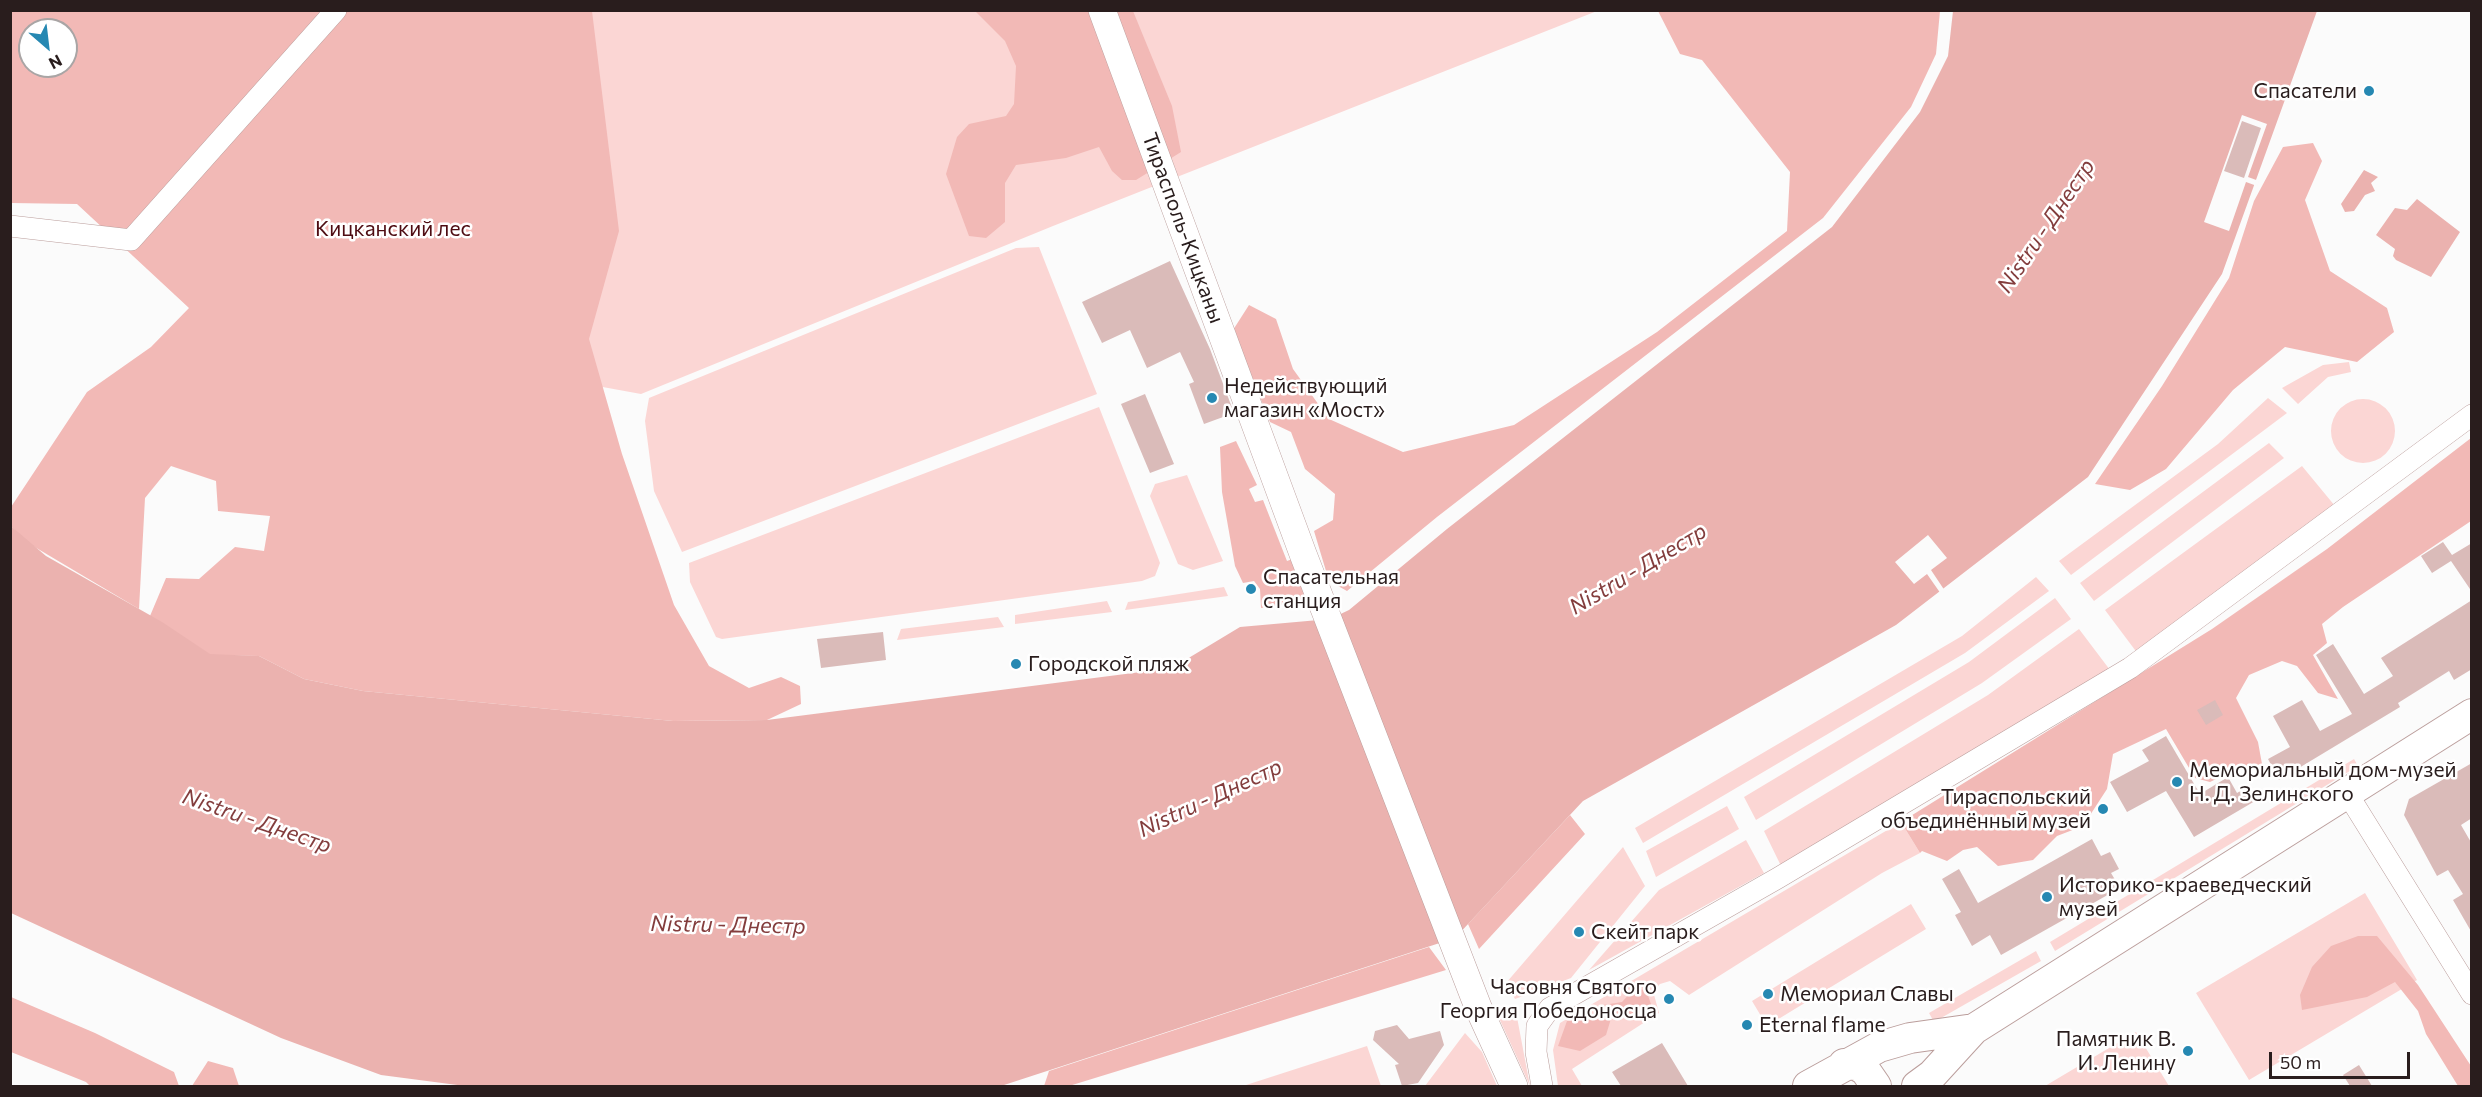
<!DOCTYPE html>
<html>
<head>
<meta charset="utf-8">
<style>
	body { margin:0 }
	#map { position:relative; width:2482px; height:1097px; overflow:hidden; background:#fbfbfb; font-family:Commissioner,sans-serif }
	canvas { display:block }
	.frame { position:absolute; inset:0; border:12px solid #291d1d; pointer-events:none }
	.north { position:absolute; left:18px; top:18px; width:60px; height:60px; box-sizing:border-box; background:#fff; border:2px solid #a9a5a5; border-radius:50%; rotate:152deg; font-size:16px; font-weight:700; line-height:24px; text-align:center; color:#291d1d }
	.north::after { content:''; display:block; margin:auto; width:21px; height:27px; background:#2688b2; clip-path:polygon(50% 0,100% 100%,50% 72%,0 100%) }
	.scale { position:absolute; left:2269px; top:1052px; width:141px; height:27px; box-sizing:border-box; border:3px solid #291d1d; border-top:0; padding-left:8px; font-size:18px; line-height:21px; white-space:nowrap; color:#291d1d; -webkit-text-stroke:4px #fff; paint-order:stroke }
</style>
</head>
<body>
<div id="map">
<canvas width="2482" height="1097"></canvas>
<div class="frame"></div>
<div class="north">N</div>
<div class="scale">50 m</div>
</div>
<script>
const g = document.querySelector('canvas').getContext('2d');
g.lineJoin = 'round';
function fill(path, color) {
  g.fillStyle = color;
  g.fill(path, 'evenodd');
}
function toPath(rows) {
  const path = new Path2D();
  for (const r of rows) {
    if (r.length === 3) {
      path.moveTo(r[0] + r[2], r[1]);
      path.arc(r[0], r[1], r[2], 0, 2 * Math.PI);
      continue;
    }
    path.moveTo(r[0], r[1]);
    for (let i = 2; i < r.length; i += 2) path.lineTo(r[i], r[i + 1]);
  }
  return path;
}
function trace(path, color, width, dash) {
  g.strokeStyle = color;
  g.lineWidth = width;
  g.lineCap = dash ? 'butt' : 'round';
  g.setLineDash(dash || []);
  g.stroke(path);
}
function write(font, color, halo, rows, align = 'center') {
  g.font = font + ' Commissioner,sans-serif';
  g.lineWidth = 5;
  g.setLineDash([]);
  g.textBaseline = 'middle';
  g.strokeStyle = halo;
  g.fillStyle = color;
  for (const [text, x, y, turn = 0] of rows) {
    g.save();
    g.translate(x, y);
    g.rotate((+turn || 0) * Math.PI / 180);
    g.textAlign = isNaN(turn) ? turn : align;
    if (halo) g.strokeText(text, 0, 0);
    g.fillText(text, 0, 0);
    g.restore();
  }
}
const green = toPath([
	[27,11,1597,11,1053,226,641,394,482,365,11,93],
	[30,30,66,30,66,66,30,66],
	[1039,247,1097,394,682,552,654,491,645,421,649,398,1016,248],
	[2349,362,2351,372,2328,377,2298,404,2282,388,2323,365],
	[2268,398,2287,413,2071,575,2059,561,2218,444],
	[2363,431,32],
	[1099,407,1157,555,1160,563,1155,576,1142,581,722,639,716,637,690,582,689,563],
	[2269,443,2284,458,2094,601,2080,583],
	[2302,466,2335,506,2138,654,2105,610],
	[1187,475,1223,561,1193,570,1178,564,1150,496,1155,484],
	[2036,577,2049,591,1965,653,1643,843,1635,828,1962,636],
	[1224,587,1228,596,1125,610,1128,602],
	[2055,598,2071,619,1982,683,1756,820,1744,797,1969,662],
	[1107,601,1112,612,1015,624,1015,615],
	[998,617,1004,627,897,640,901,629],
	[2079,629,2110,670,1782,868,1764,831,1988,695],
	[2354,759,2358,766,2055,951,2050,942],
	[1727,806,1739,829,1656,877,1646,851],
	[1901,822,1920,853,1882,873,1689,995,1670,981,1660,984,1653,991,1659,1013,1572,1069,1582,1086,1558,1086,1553,1050,1560,1023],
	[1746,840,1764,873,1589,970,1659,890],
	[1623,847,1645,886,1571,978,1515,999,1506,983],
	[2365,893,2417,980,2249,1080,2196,993],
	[1911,904,1926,929,1767,1026,1752,1001],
	[2036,951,2041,961,1934,1022,1929,1013],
	[1516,1012,1530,1086,1499,1018],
	[2136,1032,2169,1086,2045,1086],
	[1465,1033,1482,1052,1497,1086,1425,1086],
	[1367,1046,1381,1086,1243,1086]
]);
const forest = toPath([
	[11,11,592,11,619,231,589,339,622,454,674,605,709,666,749,688,781,677,800,686,801,704,767,720,673,721,363,691,304,679,259,656,210,655,150,616,166,578,199,579,235,547,264,551,270,516,218,511,216,481,171,466,145,498,139,609,28,543,11,526,11,507,87,392,151,347,189,308,77,204,11,203],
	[30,30,66,30,66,66,30,66],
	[975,11,1133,11,1172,106,1181,152,1136,180,1122,180,1112,171,1099,147,1066,158,1016,165,1005,183,1005,222,986,238,969,236,946,174,957,137,969,124,1006,116,1014,104,1016,66,1005,41],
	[1658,11,1940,11,1936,54,1911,107,1823,218,1437,517,1347,591,1329,581,1314,531,1333,520,1335,494,1305,469,1291,432,1270,422,1233,330,1249,305,1276,319,1293,369,1329,419,1403,452,1514,425,1657,332,1787,231,1790,172,1702,60,1680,54],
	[2313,143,2322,161,2305,200,2330,271,2387,308,2394,332,2357,362,2285,347,2233,390,2166,469,2130,490,2095,484,2162,386,2229,278,2254,201,2283,147],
	[2471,438,2471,521,2343,607,2322,624,2327,643,2313,655,2338,699,2318,693,2297,666,2282,661,2249,675,2236,698,2258,742,2262,764,2237,769,2210,782,2195,778,2166,729,2113,754,2107,789,2083,826,2057,836,2033,860,1998,866,1977,847,1963,850,1947,861,1922,851,1920,853,1901,822,2212,629,2327,549],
	[1236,441,1257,485,1249,489,1255,502,1263,500,1287,561,1295,558,1311,600,1261,608,1260,589,1254,581,1243,583,1235,566,1222,492,1220,447],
	[1570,815,1585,834,1479,949,1468,924],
	[2358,936,2377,936,2418,985,2471,1066,2471,1086,2458,1086,2426,1034,2418,1011,2395,982,2367,997,2302,1010,2300,995,2312,967,2331,946],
	[1429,947,1446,970,1069,1086,1044,1086,1049,1071],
	[1634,989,1646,990,1652,1007,1638,1016,1613,1012,1606,1035,1580,1051,1558,1046,1567,1021,1589,1018,1603,1005,1622,1002],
	[11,997,95,1033,174,1072,179,1086,90,1086,86,1082,11,1052],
	[208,1061,233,1068,239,1086,192,1086]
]);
const water = toPath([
	[1953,11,2317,11,2222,274,2088,477,1896,625,1583,801,1455,938,1001,1086,465,1086,381,1075,281,1038,11,913,11,526,46,556,162,622,210,654,259,656,304,679,363,691,673,721,767,720,1172,668,1240,627,1330,619,1349,610,1447,529,1832,227,1920,112,1948,56],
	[2364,170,2378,177,2371,183,2375,191,2365,195,2354,211,2345,212,2341,204],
	[2417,199,2460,232,2431,277,2396,260,2393,256,2395,249,2376,235,2395,208,2407,210]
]);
const pier = toPath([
	[2242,115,2267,124,2248,177,2259,181,2257,186,2246,182,2229,231,2204,222],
	[1928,535,1947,558,1931,570,1945,591,1941,594,1927,574,1914,584,1895,562]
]);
const building = toPath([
	[2242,121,2261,128,2244,178,2224,171],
	[1170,261,1210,349,1234,413,1204,424,1189,384,1194,382,1180,352,1147,368,1130,330,1102,343,1082,302],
	[1145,394,1174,464,1150,473,1121,404],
	[2443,542,2452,555,2472,543,2472,592,2451,561,2432,573,2421,556],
	[2472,600,2472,669,2454,680,2449,671,2398,703,2400,707,2279,780,2268,759,2290,747,2273,716,2302,700,2320,731,2352,714,2316,655,2333,644,2364,694,2393,676,2381,658],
	[883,632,886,660,821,668,817,639],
	[2215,700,2223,715,2206,725,2197,710],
	[2166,736,2200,794,2228,777,2237,793,2247,787,2255,801,2194,837,2166,791,2127,812,2110,782,2149,761,2142,750],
	[2472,763,2472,818,2461,825,2472,844,2472,933,2453,900,2463,894,2448,870,2437,876,2404,815,2409,799],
	[2092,839,2101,856,2110,852,2119,869,2111,873,2120,888,2001,955,1990,935,1972,946,1955,915,1961,912,1942,879,1959,869,1978,903],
	[1397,1025,1409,1039,1440,1031,1444,1045,1418,1083,1402,1086,1395,1065,1399,1064,1373,1040,1375,1031],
	[1662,1043,1688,1086,1621,1086,1612,1072],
	[2359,1065,2372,1086,2350,1086,2343,1075]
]);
const minor = toPath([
	[10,226,131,240,336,10],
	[2347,793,2472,994],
	[1542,1086,1536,1052,1537,1026,1550,1008,1778,878,2130,668,2472,415]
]);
const tertiary = toPath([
	[1102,10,1303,554,1478,1007,1514,1086]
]);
const secondary = toPath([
	[1844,1064,1856,1065,1865,1070,1876,1086],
	[1808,1086,1879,1047,1910,1038,1974,1029],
	[1917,1086,1932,1075,1974,1029,2472,714]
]);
const markers = [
	[2369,91,6,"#2688b2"],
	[1212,398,6,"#2688b2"],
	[1251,589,6,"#2688b2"],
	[1016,664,6,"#2688b2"],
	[2177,782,6,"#2688b2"],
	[2103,809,6,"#2688b2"],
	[2047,897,6,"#2688b2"],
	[1579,932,6,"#2688b2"],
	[1768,994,6,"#2688b2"],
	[1669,999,6,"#2688b2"],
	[1747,1025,6,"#2688b2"],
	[2188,1051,6,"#2688b2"]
];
const poiNames = [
	["Спасатели",2357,91,"right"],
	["Недействующий",1224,386],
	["магазин «Мост»",1224,410],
	["Спасательная",1263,577],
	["станция",1263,601],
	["Городской пляж",1028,664],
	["Мемориальный дом-музей",2189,770],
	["Н. Д. Зелинского",2189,794],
	["Тираспольский",2091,797,"right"],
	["объединённый музей",2091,821,"right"],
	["Историко-краеведческий",2059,885],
	["музей",2059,909],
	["Скейт парк",1591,932],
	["Часовня Святого",1657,987,"right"],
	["Георгия Победоносца",1657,1011,"right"],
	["Мемориал Славы",1780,994],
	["Eternal flame",1759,1025],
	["Памятник В.",2176,1039,"right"],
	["И. Ленину",2176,1063,"right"]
];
const streetNames = [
	["Тирасполь-Кицканы",1183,228,70]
];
const parkNames = [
	["Кицканский лес",393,229]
];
const waterNames = [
	["Nistru - Днестр",2046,226,-56],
	["Nistru - Днестр",1638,569,-31],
	["Nistru - Днестр",1210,798,-25],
	["Nistru - Днестр",257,821,19],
	["Nistru - Днестр",728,925,1]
];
fill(green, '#fbd6d4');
fill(forest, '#f2b9b6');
fill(water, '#ebb2af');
fill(pier, '#fbfbfb');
fill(building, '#dabbb9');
trace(minor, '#bb9e9c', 22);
trace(tertiary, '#bb9e9c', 28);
trace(secondary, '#bb9e9c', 32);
trace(minor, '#fff', 21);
trace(tertiary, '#fff', 27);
trace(secondary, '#fff', 30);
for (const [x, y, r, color] of markers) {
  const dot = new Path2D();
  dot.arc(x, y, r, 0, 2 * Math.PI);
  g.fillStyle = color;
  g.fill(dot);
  trace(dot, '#fff', 2);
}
write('21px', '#291d1d', '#fff', poiNames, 'left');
write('21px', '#291d1d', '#fff', streetNames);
write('21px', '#4e0c12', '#fff', parkNames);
write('italic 22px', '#833d3d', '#fff', waterNames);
</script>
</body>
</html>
